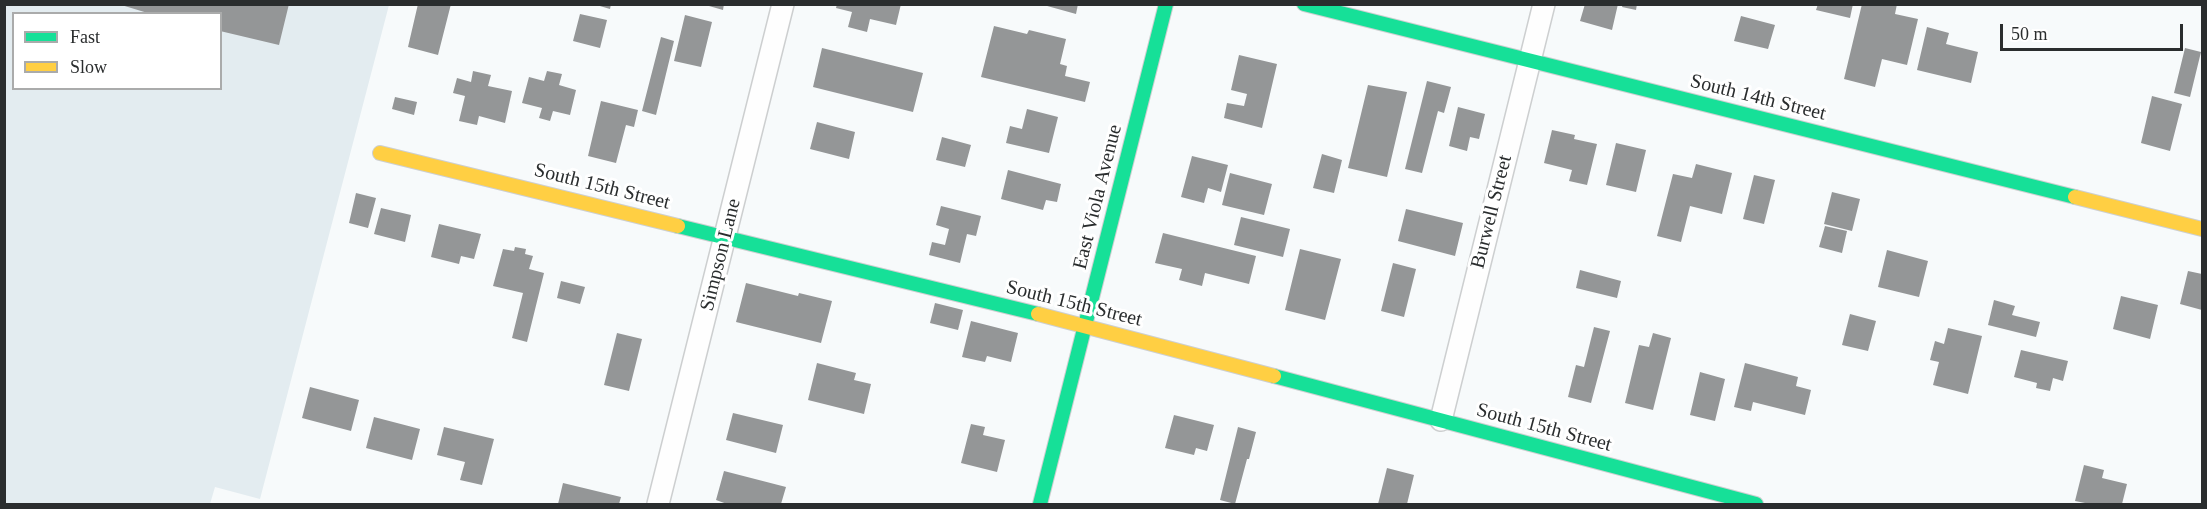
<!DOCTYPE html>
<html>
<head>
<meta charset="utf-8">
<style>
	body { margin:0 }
	#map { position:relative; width:2207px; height:509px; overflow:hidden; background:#f7fafb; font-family:Georgia,serif }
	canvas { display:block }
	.frame { position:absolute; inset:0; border:6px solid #2a2d2e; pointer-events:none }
	.legend { position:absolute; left:12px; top:12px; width:210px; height:78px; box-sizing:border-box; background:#fff; border:2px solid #aaabab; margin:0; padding:8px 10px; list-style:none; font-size:18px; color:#2a2d2e }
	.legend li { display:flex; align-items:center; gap:12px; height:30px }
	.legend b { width:30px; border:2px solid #aaabab }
	.scale { position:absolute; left:2000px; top:24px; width:183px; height:27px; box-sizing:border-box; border:3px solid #2a2d2e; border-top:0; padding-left:8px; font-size:18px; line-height:21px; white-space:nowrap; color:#2a2d2e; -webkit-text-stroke:4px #fff; paint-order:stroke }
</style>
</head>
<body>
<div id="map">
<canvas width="2207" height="509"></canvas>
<div class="frame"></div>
<ul class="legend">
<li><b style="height:8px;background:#16e098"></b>Fast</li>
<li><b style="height:8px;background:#ffcf43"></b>Slow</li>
</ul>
<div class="scale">50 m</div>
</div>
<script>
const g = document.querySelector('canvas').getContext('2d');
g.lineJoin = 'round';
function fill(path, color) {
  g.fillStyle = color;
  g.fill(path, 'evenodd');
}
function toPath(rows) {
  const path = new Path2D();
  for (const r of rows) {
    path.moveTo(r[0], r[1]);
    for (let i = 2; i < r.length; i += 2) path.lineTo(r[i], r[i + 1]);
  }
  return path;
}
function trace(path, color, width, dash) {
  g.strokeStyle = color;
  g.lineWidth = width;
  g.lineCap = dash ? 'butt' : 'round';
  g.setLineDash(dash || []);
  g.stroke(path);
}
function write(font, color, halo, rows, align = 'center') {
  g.font = font + ' Georgia,serif';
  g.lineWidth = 6;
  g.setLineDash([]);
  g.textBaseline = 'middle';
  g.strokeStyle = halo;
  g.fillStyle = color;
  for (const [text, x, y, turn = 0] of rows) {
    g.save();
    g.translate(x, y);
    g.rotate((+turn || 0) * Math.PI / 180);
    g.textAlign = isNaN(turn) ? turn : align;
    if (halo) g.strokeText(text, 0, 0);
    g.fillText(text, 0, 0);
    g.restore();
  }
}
const built = toPath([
	[4,5,389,5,260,499,215,487,210,504,5,504],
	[14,14,220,14,220,88,14,88]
]);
const building = toPath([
	[118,4,289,4,279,45,220,31,220,14,151,14],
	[418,4,451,4,438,55,408,47],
	[593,4,611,4,610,9],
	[702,4,724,4,723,10],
	[837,4,901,4,896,25,870,19,867,32,848,27,852,12,836,8],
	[1040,4,1078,4,1076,14],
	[1585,4,1618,4,1612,30,1580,21],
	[1623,4,1637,4,1636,10,1622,7],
	[1818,4,1853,4,1850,18,1816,10],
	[1862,4,1897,4,1895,14,1918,19,1907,65,1882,59,1875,87,1844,79],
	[580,14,607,20,600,48,573,41],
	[685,15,712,22,701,67,674,61],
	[1741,16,1775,25,1768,49,1734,41],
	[994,26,1027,34,1029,30,1066,39,1060,64,1067,66,1065,76,1090,82,1085,102,981,77],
	[1927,27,1949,33,1946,44,1978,52,1971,83,1917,70],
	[661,37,674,41,656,115,642,111],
	[822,48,923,73,913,112,813,87],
	[2185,48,2201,52,2190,97,2174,93],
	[1239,55,1277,64,1262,128,1224,118,1227,103,1244,106,1247,94,1231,90],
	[473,71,491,75,488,86,512,91,505,123,479,116,477,125,459,121,465,96,453,93,457,78,471,82],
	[547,71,562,74,559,85,576,90,570,115,553,111,550,121,539,118,542,108,522,103,529,77,544,81],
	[1427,81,1451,87,1444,113,1438,111,1422,173,1405,169],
	[1368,85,1407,92,1387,177,1348,168],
	[2152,96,2182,104,2170,151,2141,143],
	[395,97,417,102,414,115,392,109],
	[601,101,638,110,634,127,626,125,616,163,588,156],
	[1458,107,1485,114,1479,139,1470,137,1467,151,1449,146],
	[1027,109,1058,117,1049,153,1006,143,1010,126,1022,129],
	[817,122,855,132,849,159,810,149],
	[1552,130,1575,135,1574,139,1597,144,1587,185,1569,181,1572,170,1544,163],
	[942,137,971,145,965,167,936,160],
	[1616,143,1646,150,1636,192,1606,185],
	[1322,154,1342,160,1334,193,1313,188],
	[1192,156,1228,165,1221,192,1208,188,1204,203,1181,197],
	[1696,164,1732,173,1722,214,1690,206,1681,242,1657,236,1673,174,1692,178],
	[1008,170,1061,184,1057,202,1046,200,1043,210,1001,199],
	[1230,173,1272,184,1264,215,1222,205],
	[1754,175,1775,180,1764,224,1743,219],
	[1832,192,1860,199,1852,231,1824,224],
	[356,193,376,198,368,228,349,223],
	[941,206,981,216,976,236,967,234,960,263,929,255,932,242,945,245,949,229,936,225],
	[381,208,411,215,405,242,374,234],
	[1406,209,1463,223,1455,256,1398,241],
	[1241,217,1290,229,1283,257,1234,245],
	[439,224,481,234,474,259,461,256,459,264,431,257],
	[1825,226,1847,231,1842,253,1819,247],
	[1163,233,1256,256,1249,284,1205,273,1202,286,1179,280,1182,269,1155,263],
	[515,247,526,249,525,254,533,256,529,269,544,273,527,342,512,338,523,293,493,286,503,249,514,251],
	[1300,249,1341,259,1325,320,1285,310],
	[1887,250,1928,261,1919,297,1878,287],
	[1393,263,1416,269,1404,317,1381,311],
	[1580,270,1621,281,1617,298,1576,288],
	[2188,271,2202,274,2202,310,2180,304],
	[561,281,585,287,580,304,557,298],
	[746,283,798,296,799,293,832,301,821,343,736,322],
	[2121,296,2158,305,2150,339,2113,329],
	[1994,300,2015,306,2012,315,2040,322,2036,337,1988,325],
	[935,303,963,310,958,330,930,323],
	[1850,314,1876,321,1868,351,1842,345],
	[971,321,1018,333,1011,362,987,356,985,362,962,357],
	[1594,327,1610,331,1591,403,1568,397,1576,365,1584,367],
	[1948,328,1982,336,1968,394,1933,385,1939,362,1930,360,1935,341,1944,344],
	[617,333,642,339,629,391,604,385],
	[1653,333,1671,338,1653,410,1625,403,1639,345,1649,347],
	[2021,350,2068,361,2063,381,2053,378,2050,391,2036,388,2037,383,2014,377],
	[817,363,856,373,854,380,871,384,864,414,808,400],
	[1745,363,1798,377,1796,386,1811,390,1805,415,1753,402,1751,411,1734,407],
	[1700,372,1725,379,1715,421,1690,415],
	[310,387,359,400,351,431,302,418],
	[733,413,783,425,776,453,726,440],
	[1174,415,1214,425,1207,451,1196,448,1194,455,1165,448],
	[374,417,420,429,412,460,366,448],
	[971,424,985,427,983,435,1005,440,997,472,961,463],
	[444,427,494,439,482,485,460,480,465,462,437,455],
	[1238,427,1256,432,1249,459,1247,459,1235,504,1220,500],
	[2084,465,2104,470,2102,478,2127,484,2122,504,2090,504,2075,501],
	[1387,468,1414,475,1407,504,1378,504],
	[724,471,786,487,781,504,727,504,716,500],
	[563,483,621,497,619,504,558,504]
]);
const street = toPath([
	[1441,420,1544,4],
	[658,504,783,4]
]);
const fast = toPath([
	[1304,4,2075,197],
	[678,226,1038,314],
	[1274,376,1756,504],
	[1040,504,1166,4]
]);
const slow = toPath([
	[380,153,678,226],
	[2075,197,2202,229],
	[1038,314,1274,376]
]);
const streetNames = [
	["South 14th Street",1758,98,14],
	["South 15th Street",602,187,14],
	["East Viola Avenue",1098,197,-76],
	["Burwell Street",1492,212,-76],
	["Simpson Lane",721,255,-76],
	["South 15th Street",1074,304,14],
	["South 15th Street",1544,428,15]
];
fill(built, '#e3ecf0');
fill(building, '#949697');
trace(street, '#cdcfd0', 24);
trace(fast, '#cdcfd0', 16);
trace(slow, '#cdcfd0', 16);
trace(street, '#fefefe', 21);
trace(fast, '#16e098', 14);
trace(slow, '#ffcf43', 14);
write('20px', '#2a2d2e', '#fff', streetNames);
</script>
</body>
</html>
